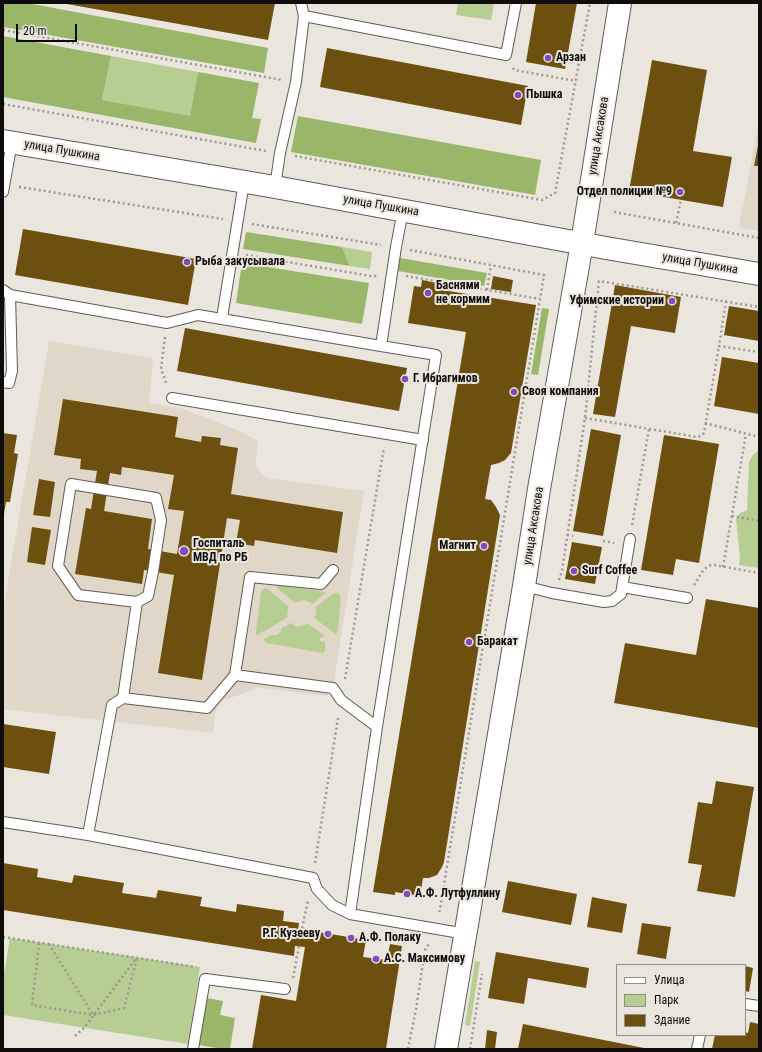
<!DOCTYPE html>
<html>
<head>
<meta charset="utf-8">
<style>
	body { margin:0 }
	#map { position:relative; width:762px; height:1052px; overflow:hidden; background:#eae5dd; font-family:"Roboto Condensed",sans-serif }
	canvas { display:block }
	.frame { position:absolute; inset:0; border:4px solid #0f0d0b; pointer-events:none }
	.legend { position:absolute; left:616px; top:964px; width:130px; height:72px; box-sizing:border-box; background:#eae5dd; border:1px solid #928f89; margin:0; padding:5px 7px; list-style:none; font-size:12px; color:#0f0d0b }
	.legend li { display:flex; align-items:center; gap:8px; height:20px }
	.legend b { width:20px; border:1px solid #928f89 }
	.scale { position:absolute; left:16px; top:24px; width:61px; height:18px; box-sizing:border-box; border:2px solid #0f0d0b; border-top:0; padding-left:5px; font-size:12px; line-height:14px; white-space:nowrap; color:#0f0d0b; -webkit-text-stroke:3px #eae5dd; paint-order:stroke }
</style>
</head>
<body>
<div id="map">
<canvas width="762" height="1052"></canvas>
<div class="frame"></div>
<ul class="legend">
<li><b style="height:5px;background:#fff"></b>Улица</li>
<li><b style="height:11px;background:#b6ce91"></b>Парк</li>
<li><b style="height:11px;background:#6d4f10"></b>Здание</li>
</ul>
<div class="scale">20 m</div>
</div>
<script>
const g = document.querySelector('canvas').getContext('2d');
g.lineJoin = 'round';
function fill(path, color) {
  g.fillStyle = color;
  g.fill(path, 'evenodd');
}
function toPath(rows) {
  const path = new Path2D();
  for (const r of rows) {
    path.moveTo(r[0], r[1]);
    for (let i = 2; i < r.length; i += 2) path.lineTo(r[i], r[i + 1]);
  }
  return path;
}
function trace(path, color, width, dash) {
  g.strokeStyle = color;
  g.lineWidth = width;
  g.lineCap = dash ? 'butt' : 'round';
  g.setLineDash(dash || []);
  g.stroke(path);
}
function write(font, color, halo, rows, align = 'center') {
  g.font = font + ' "Roboto Condensed",sans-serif';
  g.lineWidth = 4;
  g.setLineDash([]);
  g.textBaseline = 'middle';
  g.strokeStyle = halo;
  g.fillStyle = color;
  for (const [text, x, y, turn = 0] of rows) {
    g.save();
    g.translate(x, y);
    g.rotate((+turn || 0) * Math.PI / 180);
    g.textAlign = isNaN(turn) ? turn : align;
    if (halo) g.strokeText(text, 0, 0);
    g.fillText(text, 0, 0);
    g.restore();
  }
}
const built = toPath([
	[759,122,759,231,739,227],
	[49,341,153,358,149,403,183,409,240,431,258,441,255,466,267,478,364,491,333,688,327,696,258,688,222,701,216,710,213,733,3,709,3,611]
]);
const green = toPath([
	[458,3,494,3,491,20,456,15],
	[111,56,198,72,190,117,102,100],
	[342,247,372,252,370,269,350,266],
	[759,450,759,568,739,565,740,558,736,519,740,513,747,510,749,462,753,455],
	[279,585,325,592,325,593,313,604,304,600,295,603,277,588,277,586],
	[266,588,268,589,289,607,287,613,288,617,258,635,256,635,256,631,261,592,262,590],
	[336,593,339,594,341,599,338,631,336,634,314,618,316,614,316,607,333,594],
	[291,623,298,627,308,624,325,636,320,638,320,641,325,642,325,650,323,653,266,643,264,640,264,639,271,635,277,635,280,632,282,628],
	[10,938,200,967,188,1044,3,1015,3,980],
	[475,961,480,962,470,1026,465,1025]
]);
const forest = toPath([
	[3,3,27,3,268,48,264,73,3,27],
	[3,36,111,56,102,100,190,116,198,72,259,83,252,118,261,119,256,143,3,97],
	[298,116,541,160,535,195,291,152],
	[246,232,342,247,350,266,243,249],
	[400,258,487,273,484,286,398,271],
	[242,263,369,283,362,324,236,303],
	[542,308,549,309,538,375,531,374],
	[207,998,223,1001,220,1015,235,1018,230,1049,223,1049,199,1045]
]);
const building = toPath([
	[67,3,275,3,268,40,67,4],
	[536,3,577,3,565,69,526,62],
	[327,48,528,86,521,125,320,87],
	[652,60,707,70,693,151,732,157,723,207,629,191],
	[758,146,759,146,759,166,754,166],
	[23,229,196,259,188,305,15,275],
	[493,276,513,280,511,292,491,289],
	[422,280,437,283,436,289,536,305,511,453,505,460,499,463,491,465,485,499,491,500,496,507,500,515,444,862,442,867,437,875,429,878,423,878,420,896,395,892,395,895,373,892,466,332,408,323,414,286,421,287],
	[615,285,681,297,675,333,631,326,615,417,593,414],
	[729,306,759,311,759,341,724,335],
	[185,328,407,368,399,411,177,371],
	[722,357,759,363,759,414,714,406],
	[63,399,178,417,175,437,201,442,202,436,221,438,220,445,238,448,231,494,343,512,337,553,255,540,254,546,236,543,240,520,227,518,202,680,158,673,174,575,144,570,142,584,75,574,86,508,91,509,97,471,80,469,81,459,54,455],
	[122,467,174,475,168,509,184,511,177,554,148,549,152,519,104,511,110,473,121,475],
	[591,429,621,435,603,536,573,531],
	[3,433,17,435,14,453,18,454,10,502,6,502,4,514,3,514],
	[664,435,719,444,699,563,676,559,673,575,641,570],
	[39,479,55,482,50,517,33,515],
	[32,527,51,530,45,565,27,562],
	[572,542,602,547,595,584,565,579],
	[706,599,759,608,759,728,614,703,625,643,696,655],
	[3,724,56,732,49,774,3,767],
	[716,781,754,787,735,897,697,891,702,865,688,863,698,802,712,804],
	[3,863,38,869,37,877,72,883,74,875,124,883,122,893,156,898,158,890,202,897,200,906,236,912,237,904,284,911,283,921,299,923,297,937,306,939,307,930,366,940,363,957,387,960,390,944,402,946,386,1049,252,1049,261,995,296,1001,305,947,295,946,294,956,3,910],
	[508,881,577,894,571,925,502,912],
	[592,897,627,904,622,933,587,927],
	[642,923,671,927,666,959,637,954],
	[496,952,589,968,586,988,528,978,524,1004,488,998],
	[745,966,753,968,749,992,745,991],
	[750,1022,759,1024,759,1049,712,1049,715,1035,745,1035,745,1032,748,1033],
	[523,1024,644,1048,644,1049,518,1049],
	[487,1030,497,1032,495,1049,485,1049]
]);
const path = toPath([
	[3,30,282,80],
	[513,68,514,70,576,81],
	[3,104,266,151],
	[295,156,542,200,555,193,590,3],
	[19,187,223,219],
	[614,212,759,238],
	[676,223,681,200],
	[252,224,381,245],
	[410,250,544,275,439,915],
	[246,255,371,276,377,276],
	[406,276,540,299],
	[487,290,491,265],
	[726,301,719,346,759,352],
	[165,337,161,369,167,385],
	[585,418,697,437,701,436,704,433,719,346],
	[705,423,759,437],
	[732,516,759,521],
	[632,525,649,429],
	[567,535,573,536],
	[603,541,614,543],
	[723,567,746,434],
	[559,580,562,571,585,418,599,281,759,307],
	[694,585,704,569,711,565,714,565,759,573],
	[345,679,384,447],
	[315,863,338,718],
	[3,937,196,967],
	[300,938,308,901],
	[39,943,32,1005,93,1015,124,1008,137,958],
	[49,944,93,1015],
	[293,978,299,946],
	[75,1036,84,1028,135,960],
	[408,1049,416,1009,425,950,430,942],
	[470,1049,482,974]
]);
const lane = toPath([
	[301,3,304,16,506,55,516,3],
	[275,187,280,153,296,82,304,16],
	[3,192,12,142],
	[3,290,10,295,167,323,198,315,381,346],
	[222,318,244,182],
	[3,382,9,383,12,371,10,295],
	[172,398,423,440],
	[524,586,552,593,604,602,612,601,621,594,630,539],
	[622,587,687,598],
	[235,675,333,688,341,700,377,727],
	[123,698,207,708,235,675,250,577,321,584,333,570],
	[3,822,88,835,313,878,317,889,332,905,350,914,466,934],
	[88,835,112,705,123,698,137,602,78,595,58,566,71,484,156,498,161,520,153,572,148,596,137,602],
	[350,914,377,727,436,355,381,346,396,247,403,210],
	[745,1004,759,1006],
	[193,1049,205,979,285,989],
	[697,1049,700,1035]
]);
const secondary = toPath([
	[3,141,275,187,606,248,759,274],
	[446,1049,524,586,539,489,582,243,620,3]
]);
const markers = [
	[548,58,4,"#834ac0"],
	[518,95,4,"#834ac0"],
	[680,192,4,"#834ac0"],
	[187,262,4,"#834ac0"],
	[428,293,4,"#834ac0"],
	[672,301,4,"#834ac0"],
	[405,379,4,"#834ac0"],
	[514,392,4,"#834ac0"],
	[484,546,4,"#834ac0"],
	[184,551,5,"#834ac0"],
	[574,571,4,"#834ac0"],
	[469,642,4,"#834ac0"],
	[407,894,4,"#834ac0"],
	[328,934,4,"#834ac0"],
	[351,938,4,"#834ac0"],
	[376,959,4,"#834ac0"]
];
const poiNames = [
	["Арзан",556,58],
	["Пышка",526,95],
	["Отдел полиции №9",672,192,"right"],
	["Рыба закусывала",195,262],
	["Баснями",436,286],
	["не кормим",436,300],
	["Уфимские истории",664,301,"right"],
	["Г. Ибрагимов",413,379],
	["Своя компания",522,392],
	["Госпиталь",193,544],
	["МВД по РБ",193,558],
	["Магнит",476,546,"right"],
	["Surf Coffee",582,571],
	["Баракат",477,642],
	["А.Ф. Лутфуллину",415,894],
	["Р.Г. Кузееву",320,934,"right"],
	["А.Ф. Полаку",359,938],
	["А.С. Максимову",384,959]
];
const streetNames = [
	["улица Аксакова",599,136,-81],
	["улица Пушкина",62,151,10],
	["улица Пушкина",381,206,10],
	["улица Пушкина",700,264,10],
	["улица Аксакова",534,526,-81]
];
fill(built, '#e0d7c9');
fill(green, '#b6ce91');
fill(forest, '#99b669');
fill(building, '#6d4f10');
trace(lane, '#605c56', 12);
trace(secondary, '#605c56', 24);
trace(path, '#9c9893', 2.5, [2, 3]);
trace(lane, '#fff', 10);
trace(secondary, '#fff', 22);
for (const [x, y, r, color] of markers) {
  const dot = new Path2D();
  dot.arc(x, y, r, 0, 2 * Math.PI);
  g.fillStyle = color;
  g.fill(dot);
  trace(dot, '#eae5dd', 1.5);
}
write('bold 12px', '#0f0d0b', '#eae5dd', poiNames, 'left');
write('12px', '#0f0d0b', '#eae5dd', streetNames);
</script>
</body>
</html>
